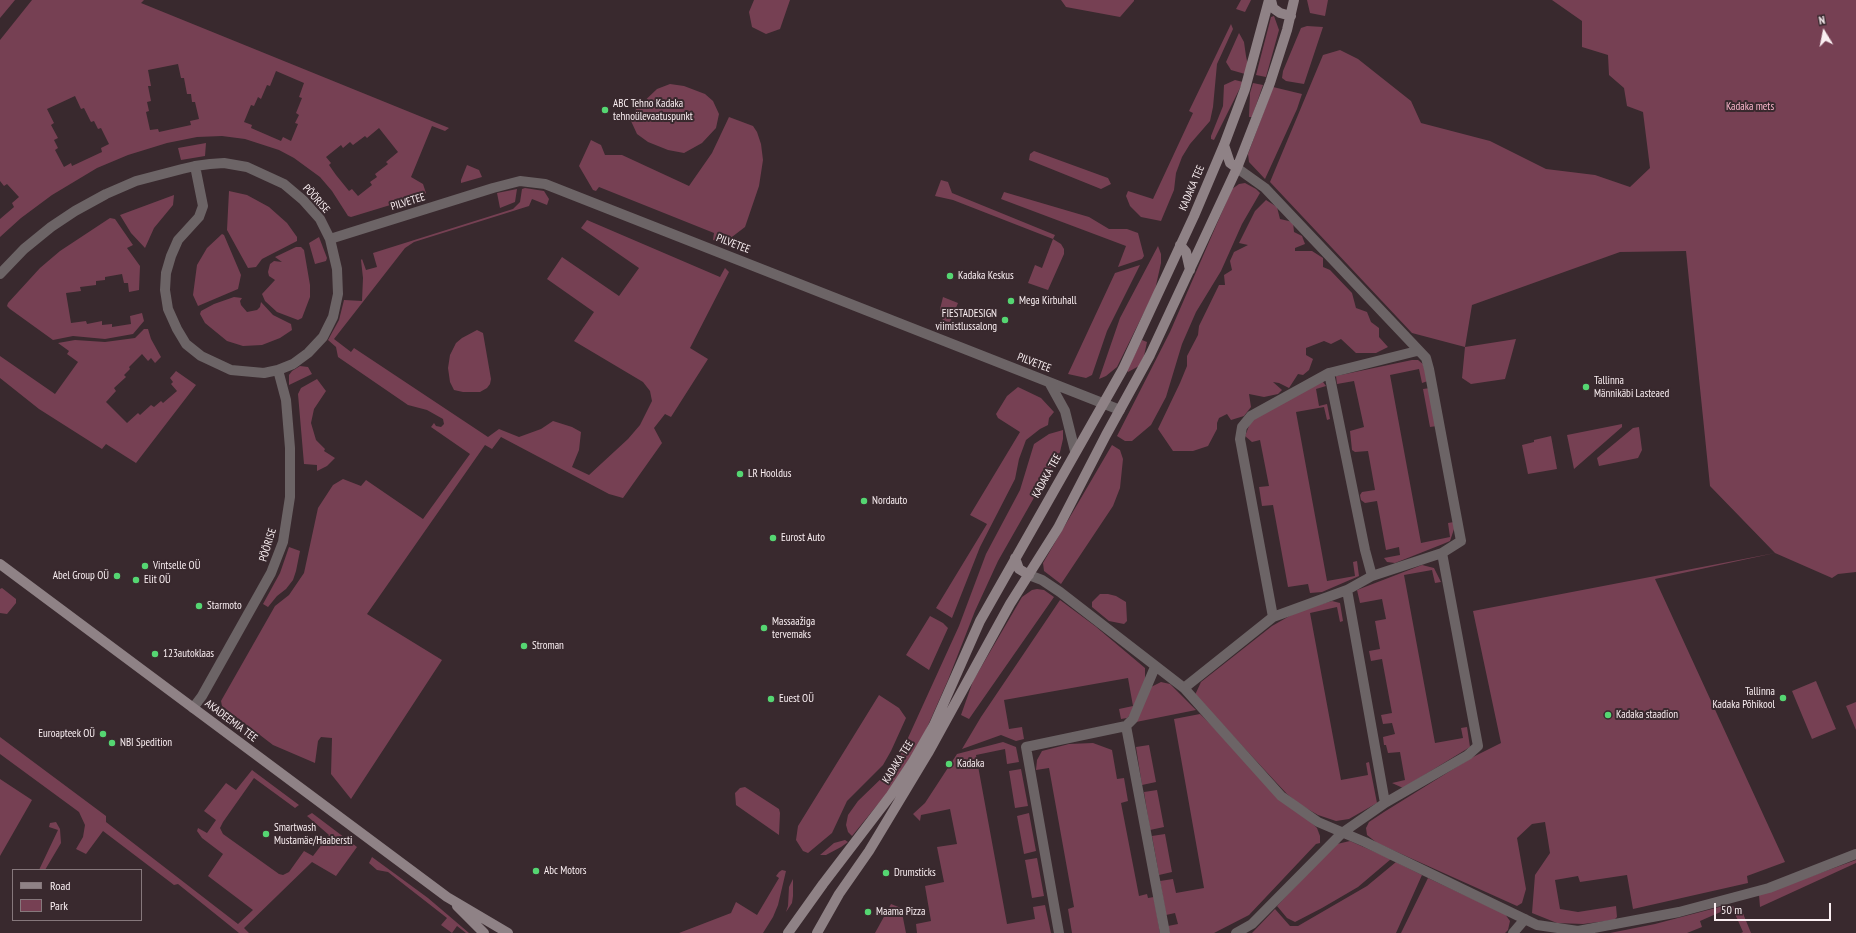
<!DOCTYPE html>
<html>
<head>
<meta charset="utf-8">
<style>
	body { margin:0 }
	#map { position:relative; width:1856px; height:933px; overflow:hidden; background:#39292e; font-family:"PT Sans Narrow",sans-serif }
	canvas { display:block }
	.legend { position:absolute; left:12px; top:869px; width:130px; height:52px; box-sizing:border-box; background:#39292e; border:1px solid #86787c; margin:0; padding:5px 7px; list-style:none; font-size:12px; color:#faeff2 }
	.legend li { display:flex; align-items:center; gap:8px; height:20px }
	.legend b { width:20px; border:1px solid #86787c }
	.north { position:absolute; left:1804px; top:12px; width:40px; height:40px; -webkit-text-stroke:3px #39292e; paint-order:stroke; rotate:350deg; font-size:11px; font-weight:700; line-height:16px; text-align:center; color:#faeff2 }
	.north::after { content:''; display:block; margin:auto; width:14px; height:18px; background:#faeff2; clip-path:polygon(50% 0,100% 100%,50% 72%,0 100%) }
	.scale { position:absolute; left:1714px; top:903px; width:117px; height:18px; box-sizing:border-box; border:2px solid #faeff2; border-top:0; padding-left:5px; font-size:12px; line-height:14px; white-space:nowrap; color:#faeff2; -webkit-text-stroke:3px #39292e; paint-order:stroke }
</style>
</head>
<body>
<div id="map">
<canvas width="1856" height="933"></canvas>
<ul class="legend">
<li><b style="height:5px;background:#8f8286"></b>Road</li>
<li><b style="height:11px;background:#764053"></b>Park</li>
</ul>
<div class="north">N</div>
<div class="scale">50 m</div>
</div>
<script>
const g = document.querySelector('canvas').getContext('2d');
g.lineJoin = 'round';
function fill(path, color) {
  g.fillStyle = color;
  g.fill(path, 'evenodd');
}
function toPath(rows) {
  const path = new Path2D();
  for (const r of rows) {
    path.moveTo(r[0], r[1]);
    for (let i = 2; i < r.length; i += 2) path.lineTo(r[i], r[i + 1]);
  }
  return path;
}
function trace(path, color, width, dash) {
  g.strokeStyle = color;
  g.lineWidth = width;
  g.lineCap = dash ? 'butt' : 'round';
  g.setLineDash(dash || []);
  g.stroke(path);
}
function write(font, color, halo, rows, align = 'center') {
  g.font = font + ' "PT Sans Narrow",sans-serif';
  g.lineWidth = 4;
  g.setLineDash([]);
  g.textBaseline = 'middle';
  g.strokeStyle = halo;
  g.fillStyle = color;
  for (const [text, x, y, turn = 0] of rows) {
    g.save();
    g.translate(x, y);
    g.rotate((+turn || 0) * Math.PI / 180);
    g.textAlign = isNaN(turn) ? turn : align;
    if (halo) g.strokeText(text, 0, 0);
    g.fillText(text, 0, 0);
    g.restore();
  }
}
const green = toPath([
	[0,0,15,0,0,18],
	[32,0,144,0,141,3,449,128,445,131,432,126,411,177,423,184,426,193,423,195,351,217,348,216,332,191,320,177,294,158,279,150,245,139,222,136,197,137,167,143,128,155,97,168,52,195,21,218,0,237,0,219,14,207,12,203,19,197,7,184,4,186,0,181,0,40],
	[178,64,181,78,184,78,187,94,191,94,192,102,195,102,199,119,190,121,191,125,159,132,158,129,150,130,146,112,149,111,147,102,151,101,148,86,151,86,148,70],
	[276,71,304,83,299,97,302,98,296,113,299,115,295,123,298,124,291,141,283,137,281,141,251,128,252,125,244,122,251,105,254,106,258,97,261,99,267,85,270,86],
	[75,96,81,109,84,108,91,122,94,121,98,129,101,128,109,144,101,148,102,152,72,166,71,163,64,167,55,150,58,148,54,140,58,138,51,125,54,123,47,109],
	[379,128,398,152,386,162,388,164,375,174,377,177,370,182,372,185,358,196,352,189,349,191,336,175,329,165,331,163,326,157,341,145,343,148,350,142,353,145,365,136,367,138],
	[754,0,790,0,780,29,766,34,752,27,749,12],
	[1061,0,1134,0,1134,1,1120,17,1066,7],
	[1241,0,1251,0,1245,12,1236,9],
	[1307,0,1328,0,1325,16,1310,13],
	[1552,0,1856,0,1856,572,1838,574,1832,578,1775,553,1655,579,1785,862,1747,876,1748,883,1633,909,1627,875,1580,882,1578,876,1555,880,1560,909,1578,912,1616,906,1617,917,1614,920,1583,924,1557,923,1532,913,1535,875,1550,853,1545,822,1532,824,1517,838,1526,889,1522,903,1517,906,1377,843,1367,835,1366,828,1369,822,1384,812,1471,758,1501,743,1473,611,1775,553,1710,486,1686,251,1620,252,1472,305,1465,347,1516,339,1505,379,1471,384,1462,378,1465,347,1412,333,1270,182,1323,55,1340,50,1358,59,1411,101,1421,123,1490,141,1546,169,1595,175,1630,187,1650,168,1643,112,1627,106,1624,88,1609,75,1608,55,1582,47,1582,21],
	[1274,16,1279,30,1266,77,1256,75,1271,17],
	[1231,24,1233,29,1217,64,1213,107,1210,121,1190,144,1182,157,1176,173,1174,190,1161,221,1141,217,1130,206,1126,196,1128,191,1153,199,1193,113,1189,111],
	[1307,26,1323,27,1304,84,1286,81,1282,78,1283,71,1301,28],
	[1239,33,1244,42,1246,56,1248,66,1245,74,1231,70,1226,62],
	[1235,80,1243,82,1214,140,1211,139,1211,136,1223,106,1224,85],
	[1253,83,1263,85,1252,117,1249,117,1250,93],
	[670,84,684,86,705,94,713,101,719,114,716,128,702,143,684,153,668,150,648,142,637,134,631,121,636,109,657,89],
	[1273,87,1302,94,1297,109,1265,179,1249,162,1248,154],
	[729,117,753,126,757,132,761,144,763,160,759,186,745,227,728,240,721,242,713,240,714,233,599,187,596,191,593,190,579,166,591,140,601,145,605,155,622,155,689,186,712,153],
	[206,143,205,156,181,160,178,148],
	[1034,151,1108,178,1111,184,1101,189,1029,160,1030,154],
	[467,165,479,170,482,177,461,183,461,180],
	[941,180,948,182,952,193,1055,235,1053,239,1061,244,1064,249,1064,254,1048,290,1028,283,1035,265,1042,268,1053,239,953,200,935,196],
	[1245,183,1256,189,1260,193,1242,224,1221,271,1196,312,1182,344,1166,397,1151,425,1132,441,1125,441,1117,436,1170,332,1232,189,1239,184],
	[525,188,544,191,549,199,547,205,532,199,529,206,414,242,405,248,334,339,351,352,354,348,488,437,499,429,519,437,541,429,553,421,572,427,581,432,579,450,572,467,589,475,628,439,640,425,652,401,650,391,643,382,574,341,594,312,547,279,562,257,619,296,639,268,581,228,587,220,720,277,725,268,729,272,690,348,708,359,671,417,665,414,654,428,662,443,623,498,609,494,501,437,492,449,485,445,367,614,442,660,351,799,331,774,332,738,321,737,318,741,315,763,273,745,222,706,221,701,275,606,289,595,304,573,318,508,333,485,343,479,361,486,366,480,423,519,470,454,431,427,434,423,436,426,441,427,444,424,443,419,427,410,408,405,338,357,336,347,328,340,339,320,344,300,362,301,363,278,361,260,362,259,366,270,377,267,373,253,513,209,520,202,522,189],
	[517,189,515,202,500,208,497,193],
	[229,191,247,195,269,207,287,223,297,237,297,241,262,259,256,267,248,268,227,230],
	[1004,192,1089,217,1109,229,1127,229,1138,233,1144,256,1142,259,1118,267,1126,246,1001,199],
	[174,195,173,205,154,228,145,248,131,233,120,215],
	[1266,200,1277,207,1280,219,1293,222,1294,232,1302,236,1305,244,1295,248,1295,251,1312,251,1323,258,1323,267,1330,270,1352,293,1356,308,1367,312,1371,322,1379,328,1379,337,1388,347,1376,353,1356,353,1341,339,1331,344,1324,341,1306,348,1306,355,1313,359,1309,370,1303,375,1298,374,1289,388,1279,383,1273,382,1282,390,1278,394,1264,397,1249,394,1251,407,1244,416,1231,420,1227,414,1219,418,1217,423,1217,429,1208,446,1193,451,1173,451,1158,429,1180,383,1187,366,1187,356,1198,335,1199,326,1219,285,1225,285,1224,275,1232,270,1230,261,1234,252,1248,245,1239,243,1255,211],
	[110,218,115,219,133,245,127,248,140,266,139,290,129,292,128,283,124,283,122,274,105,277,105,280,96,281,96,285,80,287,81,291,66,293,71,323,86,321,87,324,102,321,102,325,112,324,112,327,131,324,130,316,142,313,144,321,133,334,105,339,73,336,53,340,10,309,7,306,8,303,40,268,60,251],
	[222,234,224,235,241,275,238,289,198,306,193,295,197,265,207,248],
	[319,237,327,258,326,261,315,264,309,243],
	[1158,246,1161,254,1161,263,1155,290,1117,367,1106,376,1099,379,1120,318],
	[296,247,301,247,304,250,310,285,310,297,302,318,298,320,277,312,265,301,262,294,275,280,269,276,268,272,270,264,274,261,282,262,275,257],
	[1140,265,1107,331,1092,375,1086,378,1068,374,1115,273],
	[234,297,242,298,240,301,241,305,247,312,257,310,260,307,261,302,273,315,291,324,292,330,280,338,262,345,243,346,227,341,205,323,200,314,201,311,214,304],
	[943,297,958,303,950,322,943,321,940,309],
	[144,329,148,329,151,339,161,357,155,363,151,358,148,361,142,354,129,367,130,369,124,375,126,377,114,388,116,391,106,402,127,423,138,413,140,415,151,405,154,407,161,401,163,403,177,391,171,384,173,382,170,378,176,371,196,385,136,463,106,444,102,449,39,409,0,378,0,356,55,394,78,362,67,354,69,351,58,343,75,340,105,342,135,338],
	[477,330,483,333,491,379,490,384,487,388,480,392,463,392,454,390,450,382,448,368,450,355,456,343,462,338],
	[1142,340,1147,342,1144,356,1139,366,1128,372,1127,370],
	[1412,360,1418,360,1423,364,1428,381,1422,383,1419,369,1390,375,1421,543,1450,537,1448,523,1454,522,1454,529,1450,541,1443,544,1395,563,1387,562,1384,558,1400,555,1399,547,1386,550,1377,501,1365,503,1361,500,1360,495,1362,492,1375,490,1368,451,1355,452,1352,450,1350,431,1364,427,1354,381,1337,384,1336,376],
	[300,366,308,367,312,374,289,385,289,375,292,371],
	[317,379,326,391,314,409,311,423,316,440,325,449,324,451,335,458,327,466,317,471,317,465,304,464,298,394,301,388],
	[1319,382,1323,382,1326,386,1316,389,1319,406,1327,404,1330,419,1327,420,1324,407,1296,412,1327,581,1355,576,1353,562,1357,561,1359,576,1322,592,1310,593,1308,584,1288,587,1273,505,1262,506,1259,487,1269,486,1260,440,1252,442,1245,436,1251,421],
	[1018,387,1041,398,1054,412,1049,418,1048,425,1040,429,1026,440,1019,459,1015,479,980,547,952,618,936,608,987,524,970,515,1020,432,998,418,996,414,1007,396],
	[1430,388,1437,426,1430,427,1423,389],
	[1622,424,1622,427,1574,469,1567,435],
	[1639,427,1642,450,1638,458,1599,466,1597,458,1633,428],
	[1063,430,1063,439,1060,452,998,561,975,611,948,680,922,739,887,793,852,836,848,832,846,825,848,815,858,801,888,772,897,762,959,626,986,554,1020,490,1034,444,1049,434],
	[1551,436,1557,469,1528,474,1522,445,1534,442,1534,440],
	[1112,445,1120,450,1123,459,1120,488,1113,506,1061,584,1044,571,1043,563],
	[289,547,300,551,296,571,293,580,286,589,277,596,268,607,263,604,280,573],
	[1422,565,1434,568,1441,582,1435,583,1432,570,1404,575,1435,743,1463,738,1461,728,1467,727,1470,747,1403,788,1392,783,1405,780,1400,752,1388,753,1386,745,1384,745,1383,737,1395,734,1392,723,1383,724,1381,715,1392,713,1382,659,1371,661,1369,651,1380,649,1375,621,1386,619,1382,599,1360,603,1357,590],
	[2,588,16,599,16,603,7,614,0,613,0,589],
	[1037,589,1044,590,1054,597,969,719,961,715,973,681,1022,597,1032,590],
	[1100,594,1108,594,1116,596,1126,602,1127,621,1124,624,1109,621,1092,607,1092,602],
	[1060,600,1095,626,1145,668,1145,680,1131,714,1127,718,1121,719,1119,709,1133,706,1128,678,1004,700,1009,729,1022,727,1024,739,1016,741,1001,735,962,749,981,717],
	[1332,601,1340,603,1343,621,1340,622,1337,607,1310,613,1341,780,1368,775,1366,763,1369,762,1377,803,1349,819,1336,821,1318,815,1299,804,1287,794,1195,695,1201,682,1272,626,1300,610],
	[930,616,943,623,948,628,929,670,906,655],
	[1816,681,1836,729,1812,739,1792,691],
	[1161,682,1170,684,1196,710,1136,722,1151,687],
	[879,695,899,708,906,718,891,751,883,765,847,801,832,833,808,853,803,851,796,840,798,826],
	[1856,702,1856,730,1846,706],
	[1200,714,1317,828,1320,836,1320,843,1316,844,1249,915,1214,933,1170,933,1168,926,1178,924,1175,913,1166,915,1160,881,1173,879,1176,893,1204,888,1174,719],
	[0,737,106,816,106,822,238,924,253,910,208,876,223,854,202,838,197,831,198,828,207,833,216,820,204,811,226,783,236,790,252,770,299,805,295,808,254,778,223,822,220,828,223,834,279,874,283,875,289,872,304,851,313,856,329,835,307,816,312,813,357,847,336,876,312,862,244,928,249,933,239,933,178,884,174,885,103,831,86,854,76,849,83,837,85,825,79,812,0,754],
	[1003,742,1016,747,1019,762,1007,764,1005,749,976,755,1007,924,1035,919,1033,907,1045,905,1051,933,917,933,916,924,931,921,925,886,944,882,937,847,957,844,950,809,921,815,920,821,913,814,925,803,957,754],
	[1093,743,1112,750,1117,779,1124,778,1128,801,1121,803,1139,896,1147,894,1148,898,1154,897,1160,933,1072,933,1068,909,1074,907,1049,768,1036,770,1037,760,1042,751,1069,744],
	[1149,745,1156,782,1142,785,1136,747],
	[1021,769,1028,806,1015,808,1009,771],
	[0,779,32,800,0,856],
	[745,787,779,809,780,813,779,835,736,805,735,793,740,788],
	[1157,790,1164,827,1150,830,1144,792],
	[1029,813,1036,851,1024,854,1017,816],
	[56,822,60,829,61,843,45,870,39,870,58,830,49,827,50,823],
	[1165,834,1172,872,1159,875,1152,836],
	[845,840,848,842,841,847,826,855,820,855,834,843],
	[1350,841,1391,859,1358,887,1322,908,1295,922,1287,918,1277,906,1331,848,1337,844],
	[372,857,428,898,469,933,466,933,457,926,452,933,441,925,447,918,388,872,377,870,369,863],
	[1037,858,1044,896,1032,898,1025,860],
	[1856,860,1856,863,1760,907,1759,895],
	[1396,862,1422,875,1396,933,1252,933,1275,909,1290,926,1298,926,1367,886],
	[782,870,786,871,778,905,773,917,763,933,679,933,731,913,736,902,757,915,779,878,776,876,779,872],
	[1428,878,1505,914,1510,921,1508,930,1505,933,1401,933],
	[793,879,793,896,792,903,786,912,788,906,789,887],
	[891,904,901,908,906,933,875,933],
	[1727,905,1735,907,1742,911,1751,933,1741,933,1743,932,1732,907,1700,921,1702,927,1687,933,1610,933,1655,924]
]);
const street = toPath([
	[330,239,493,188,520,181,545,184,1120,410],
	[0,274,24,249,51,227,75,211,106,194,136,181,182,169,195,166,210,164,224,163,247,167,284,184,303,200,320,219,330,239,337,269,338,294,333,317,323,337,308,353,293,364,278,370,264,373,231,370,201,356,186,344,177,329,168,309,165,290,166,273,171,256,178,240,199,217,203,206,195,166],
	[1329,373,1365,550,1372,576],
	[1049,382,1065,411,1075,451],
	[1029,575,1042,580,1060,592,1184,688,1281,796,1291,803,1318,822,1365,842,1537,925,1578,931,1679,912,1769,888,1856,854],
	[1273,617,1240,439,1242,427,1251,416,1329,373,1417,351],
	[1184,688,1273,617,1347,590,1372,576,1442,553,1461,541,1429,369,1426,358,1265,188,1237,168],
	[193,708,202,696,271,573,283,542,290,497,290,448,286,400,278,370],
	[1126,726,1165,933],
	[1385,803,1468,755,1478,746,1442,553],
	[1059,933,1026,747,1126,726,1133,719,1155,667],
	[1236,933,1252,924,1342,833,1385,803,1347,590],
	[1513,933,1525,919]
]);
const secondary = toPath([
	[1271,0,1273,8,1280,13,1291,16],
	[1224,145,1230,163,1237,168],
	[1180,245,1186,252,1190,270],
	[1015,558,1019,569,1029,575],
	[0,564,447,897,508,933],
	[457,906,484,933],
	[788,933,823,884,891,795,914,760,934,725,980,621,1123,369,1194,216,1224,145,1245,89,1269,0],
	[817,933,839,894,869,851,928,753,1010,604,1058,528,1106,435,1150,355,1237,168,1270,83,1287,30,1294,0]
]);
const markers = [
	[605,110,4,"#55d672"],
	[950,276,4,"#55d672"],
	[1011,301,4,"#55d672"],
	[1005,320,4,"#55d672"],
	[1586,387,4,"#55d672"],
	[740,474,4,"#55d672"],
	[864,501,4,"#55d672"],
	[773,538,4,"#55d672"],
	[145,566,4,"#55d672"],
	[117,576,4,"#55d672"],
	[136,580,4,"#55d672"],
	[199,606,4,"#55d672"],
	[764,628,4,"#55d672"],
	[524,646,4,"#55d672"],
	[155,654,4,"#55d672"],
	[1783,698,4,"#55d672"],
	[771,699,4,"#55d672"],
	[1608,715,4,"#55d672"],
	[103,734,4,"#55d672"],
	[112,743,4,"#55d672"],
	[949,764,4,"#55d672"],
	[266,834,4,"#55d672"],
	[536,871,4,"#55d672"],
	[886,873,4,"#55d672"],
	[868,912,4,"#55d672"]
];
const poiNames = [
	["ABC Tehno Kadaka",613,104],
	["tehnoülevaatuspunkt",613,117],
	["Kadaka Keskus",958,276],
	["Mega Kirbuhall",1019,301],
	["FIESTADESIGN",997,314,"right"],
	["viimistlussalong",997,327,"right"],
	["Tallinna",1594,381],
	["Männikäbi Lasteaed",1594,394],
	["LR Hooldus",748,474],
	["Nordauto",872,501],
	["Eurost Auto",781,538],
	["Vintselle OÜ",153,566],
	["Abel Group OÜ",109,576,"right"],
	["Elit OÜ",144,580],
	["Starmoto",207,606],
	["Massaažiga",772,622],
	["tervemaks",772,635],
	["Stroman",532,646],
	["123autoklaas",163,654],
	["Tallinna",1775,692,"right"],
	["Kadaka Põhikool",1775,705,"right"],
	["Euest OÜ",779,699],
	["Kadaka staadion",1616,715],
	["Euroapteek OÜ",95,734,"right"],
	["NBI Spedition",120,743],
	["Kadaka",957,764],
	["Smartwash",274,828],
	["Mustamäe/Haabersti",274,841],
	["Abc Motors",544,871],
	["Drumsticks",894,873],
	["Maama Pizza",876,912]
];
const parkNames = [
	["Kadaka mets",1750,107]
];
const streetNames = [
	["KADAKA TEE",1192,188,-67],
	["PÖÖRISE",316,199,48],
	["PILVETEE",408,202,-17],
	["PILVETEE",733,244,21],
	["PILVETEE",1034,363,21],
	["KADAKA TEE",1047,476,-61],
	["PÖÖRISE",268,545,-73],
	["AKADEEMIA TEE",231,721,37],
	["KADAKA TEE",898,762,-58]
];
fill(green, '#764053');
trace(street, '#6c6466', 10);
trace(secondary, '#8f8286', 10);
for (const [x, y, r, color] of markers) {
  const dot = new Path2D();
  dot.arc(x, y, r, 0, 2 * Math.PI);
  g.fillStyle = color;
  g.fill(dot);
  trace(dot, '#39292e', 1.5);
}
write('11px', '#faeff2', '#39292e', poiNames, 'left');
write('11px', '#fab6cc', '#39292e', parkNames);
write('11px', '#faeff2', '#39292e', streetNames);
</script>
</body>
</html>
